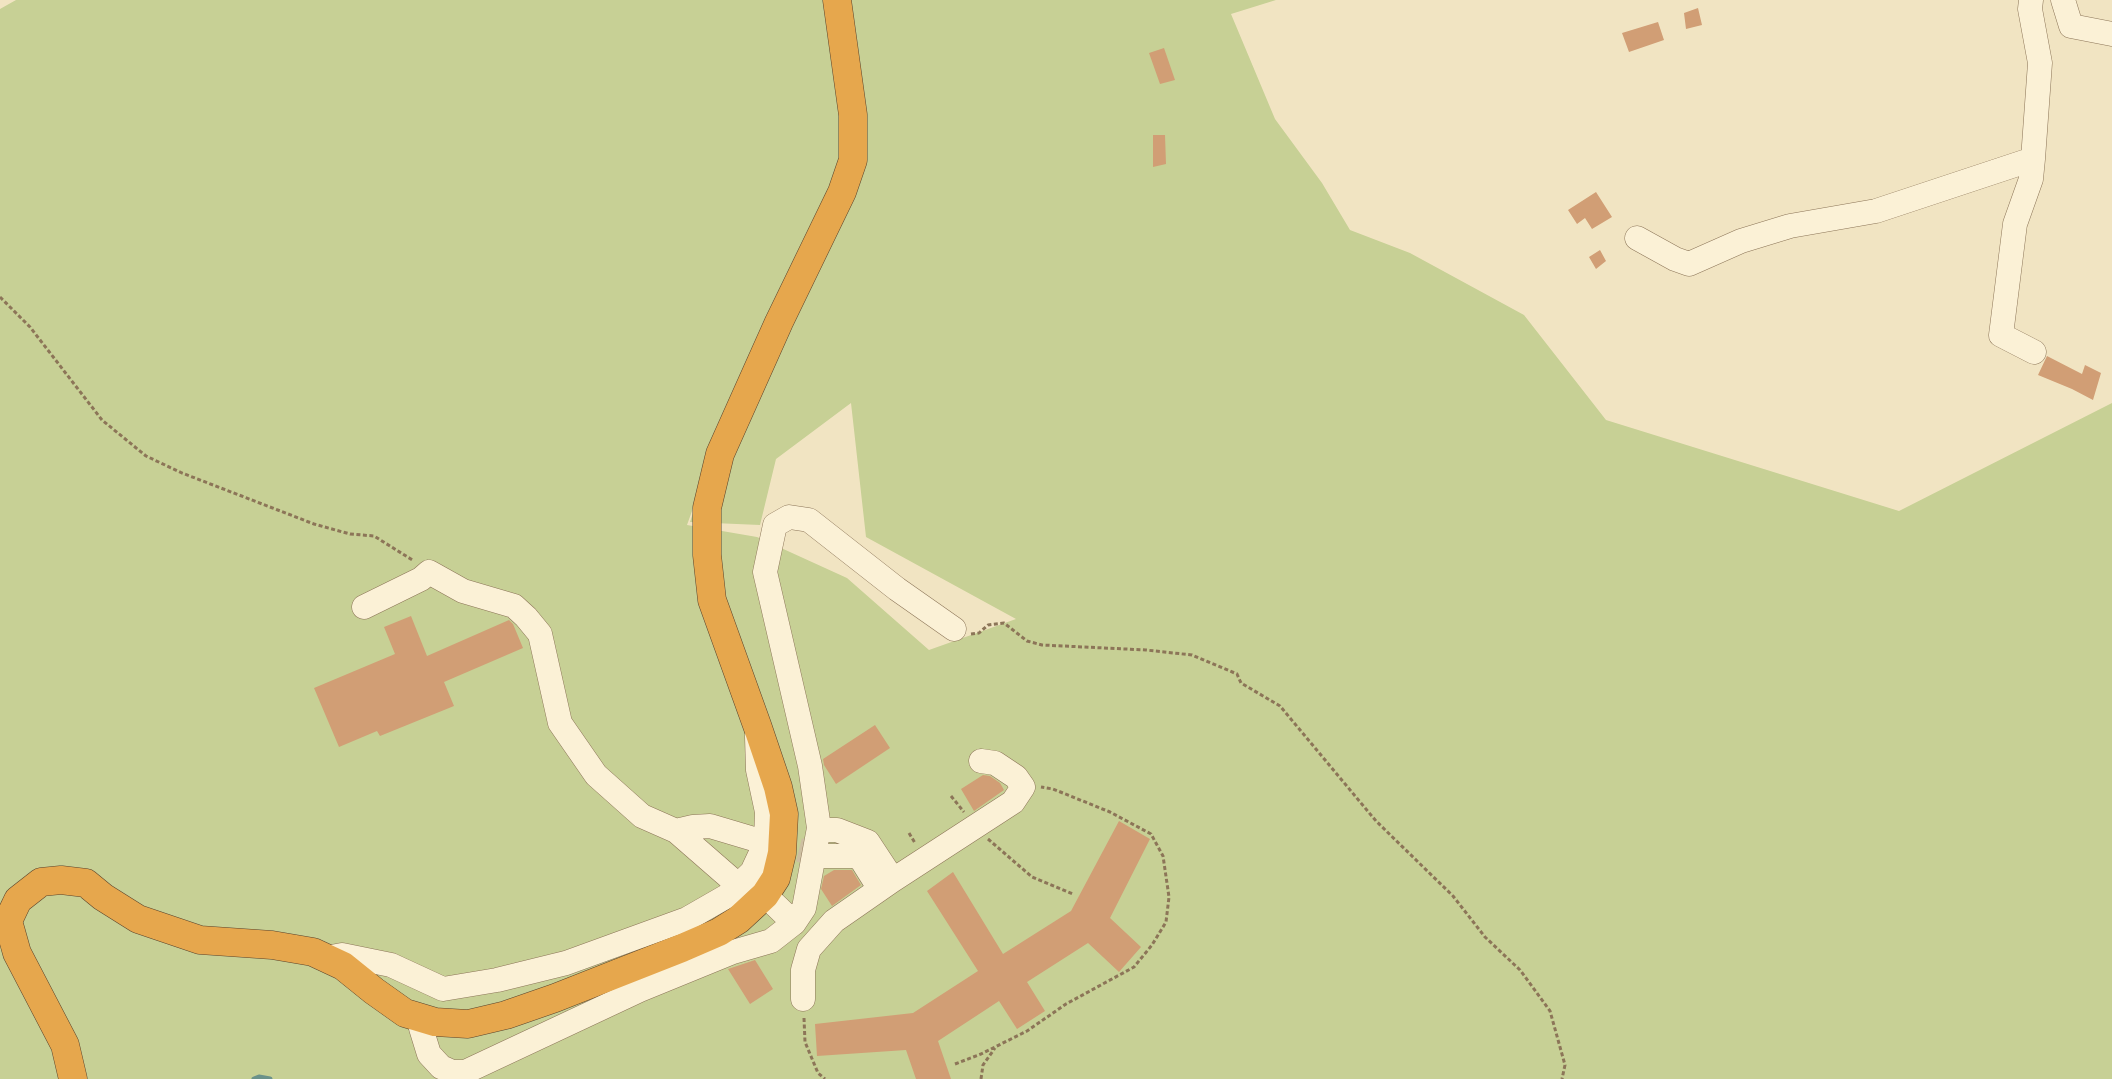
<!DOCTYPE html>
<html>
<head>
<meta charset="utf-8">
<style>
	body { margin:0 }
	canvas { display:block; background:#f1e4c2 }
</style>
</head>
<body>
<canvas width="2112" height="1079"></canvas>
<script>
const g = document.querySelector('canvas').getContext('2d');
g.lineJoin = 'round';
function fill(path, color) {
  g.fillStyle = color;
  g.fill(path, 'evenodd');
}
function toPath(rows) {
  const path = new Path2D();
  for (const r of rows) {
    path.moveTo(r[0], r[1]);
    for (let i = 2; i < r.length; i += 2) path.lineTo(r[i], r[i + 1]);
  }
  return path;
}
function trace(path, color, width, dash) {
  g.strokeStyle = color;
  g.lineWidth = width;
  g.lineCap = dash ? 'butt' : 'round';
  g.setLineDash(dash || []);
  g.stroke(path);
}
const green = toPath([
	[16,0,1276,0,1231,14,1275,119,1322,183,1350,230,1410,253,1524,315,1606,420,1899,511,2112,403,2112,1079,0,1079,0,9],
	[851,403,866,537,1016,619,929,650,847,578,757,537,687,525,722,427,690,522,760,525,776,459]
]);
const stream = toPath([
	[254,1079,259,1077,270,1079]
]);
const building = toPath([
	[1698,8,1702,25,1686,29,1684,13],
	[1658,22,1664,40,1629,52,1622,33],
	[1164,48,1175,80,1160,84,1149,53],
	[1153,135,1165,135,1166,164,1153,167],
	[1596,192,1612,217,1592,229,1585,218,1577,224,1568,210],
	[1600,250,1606,261,1596,269,1589,257],
	[2047,356,2082,374,2085,365,2101,373,2093,400,2072,389,2038,375],
	[411,616,427,656,509,620,513,624,523,648,444,682,454,706,380,736,377,731,339,747,314,688,395,654,384,627],
	[875,725,890,748,836,784,824,765,823,759],
	[983,775,990,776,1000,783,1004,790,974,811,961,789],
	[1119,821,1150,839,1110,918,1141,947,1119,972,1088,943,1027,982,1045,1011,1017,1029,999,1001,938,1041,951,1079,916,1079,906,1050,817,1056,815,1024,913,1013,978,971,927,891,953,872,1003,954,1071,911],
	[834,870,852,870,861,885,832,906,821,889,824,876],
	[755,960,773,989,750,1004,728,969]
]);
const minorTunnel = toPath([
	[764,841,823,856]
]);
const path = toPath([
	[0,297,30,327,102,420,146,456,182,473,314,524,350,534,374,536,414,561],
	[971,634,979,633,988,625,1004,623,1027,641,1042,645,1146,650,1192,655,1237,674,1241,683,1280,706,1376,821,1453,896,1485,937,1520,970,1550,1011,1565,1065,1562,1079],
	[951,796,964,812],
	[909,833,915,843],
	[988,839,1032,877,1073,894],
	[804,1018,805,1042,818,1073,825,1079],
	[955,1064,981,1054,1027,1031,1066,1004,1134,967,1152,945,1166,922,1169,897,1163,856,1151,834,1110,812,1053,789,1041,787],
	[981,1079,983,1065,995,1048]
]);
const minor = toPath([
	[2063,0,2071,26,2112,34],
	[2033,159,2031,179,2015,224,2001,335,2034,352],
	[1637,238,1675,259,1689,264,1741,241,1790,226,1876,211,2033,159,2040,63,2030,9,2031,0],
	[364,607,421,579,429,572,463,591,514,606,526,617,540,634,560,723,596,775,642,816,676,831,738,885],
	[676,831,693,827,710,826,757,840],
	[819,833,827,830,837,830,868,842,893,880],
	[823,856,854,856,861,859,876,883],
	[765,895,794,923],
	[326,958,342,955,391,965,443,989,497,980,566,963,687,919,727,896,752,872,766,842,767,812,758,770,757,737],
	[803,999,803,970,809,949,834,921,893,880,1013,802,1023,787,1016,777,995,763,981,761],
	[421,1028,429,1054,441,1067,452,1072,465,1072,640,990,733,952,771,941,794,923,804,908,819,828,810,766,765,572,775,525,789,517,809,520,897,589,954,629]
]);
const highway = toPath([
	[73,1079,65,1045,17,953,8,921,18,900,41,882,61,880,86,883,103,897,138,919,200,940,272,945,313,952,343,966,374,991,405,1013,435,1022,468,1024,506,1015,555,998,682,948,719,932,738,920,765,895,776,878,782,853,784,814,778,787,757,725,712,600,707,555,707,508,720,454,779,322,842,192,853,160,853,115,837,0]
]);
fill(green, '#c7d095');
trace(stream, '#6b928a', 5);
fill(building, '#d19e75');
trace(minorTunnel, '#cdbfa1', 24, [24, 12]);
trace(minor, '#8c7558', 25);
trace(highway, '#5a432c', 29);
trace(path, '#8c7558', 3, [4, 2.5]);
trace(minor, '#fbf1d6', 24);
trace(highway, '#e6a74d', 28);
</script>
</body>
</html>
